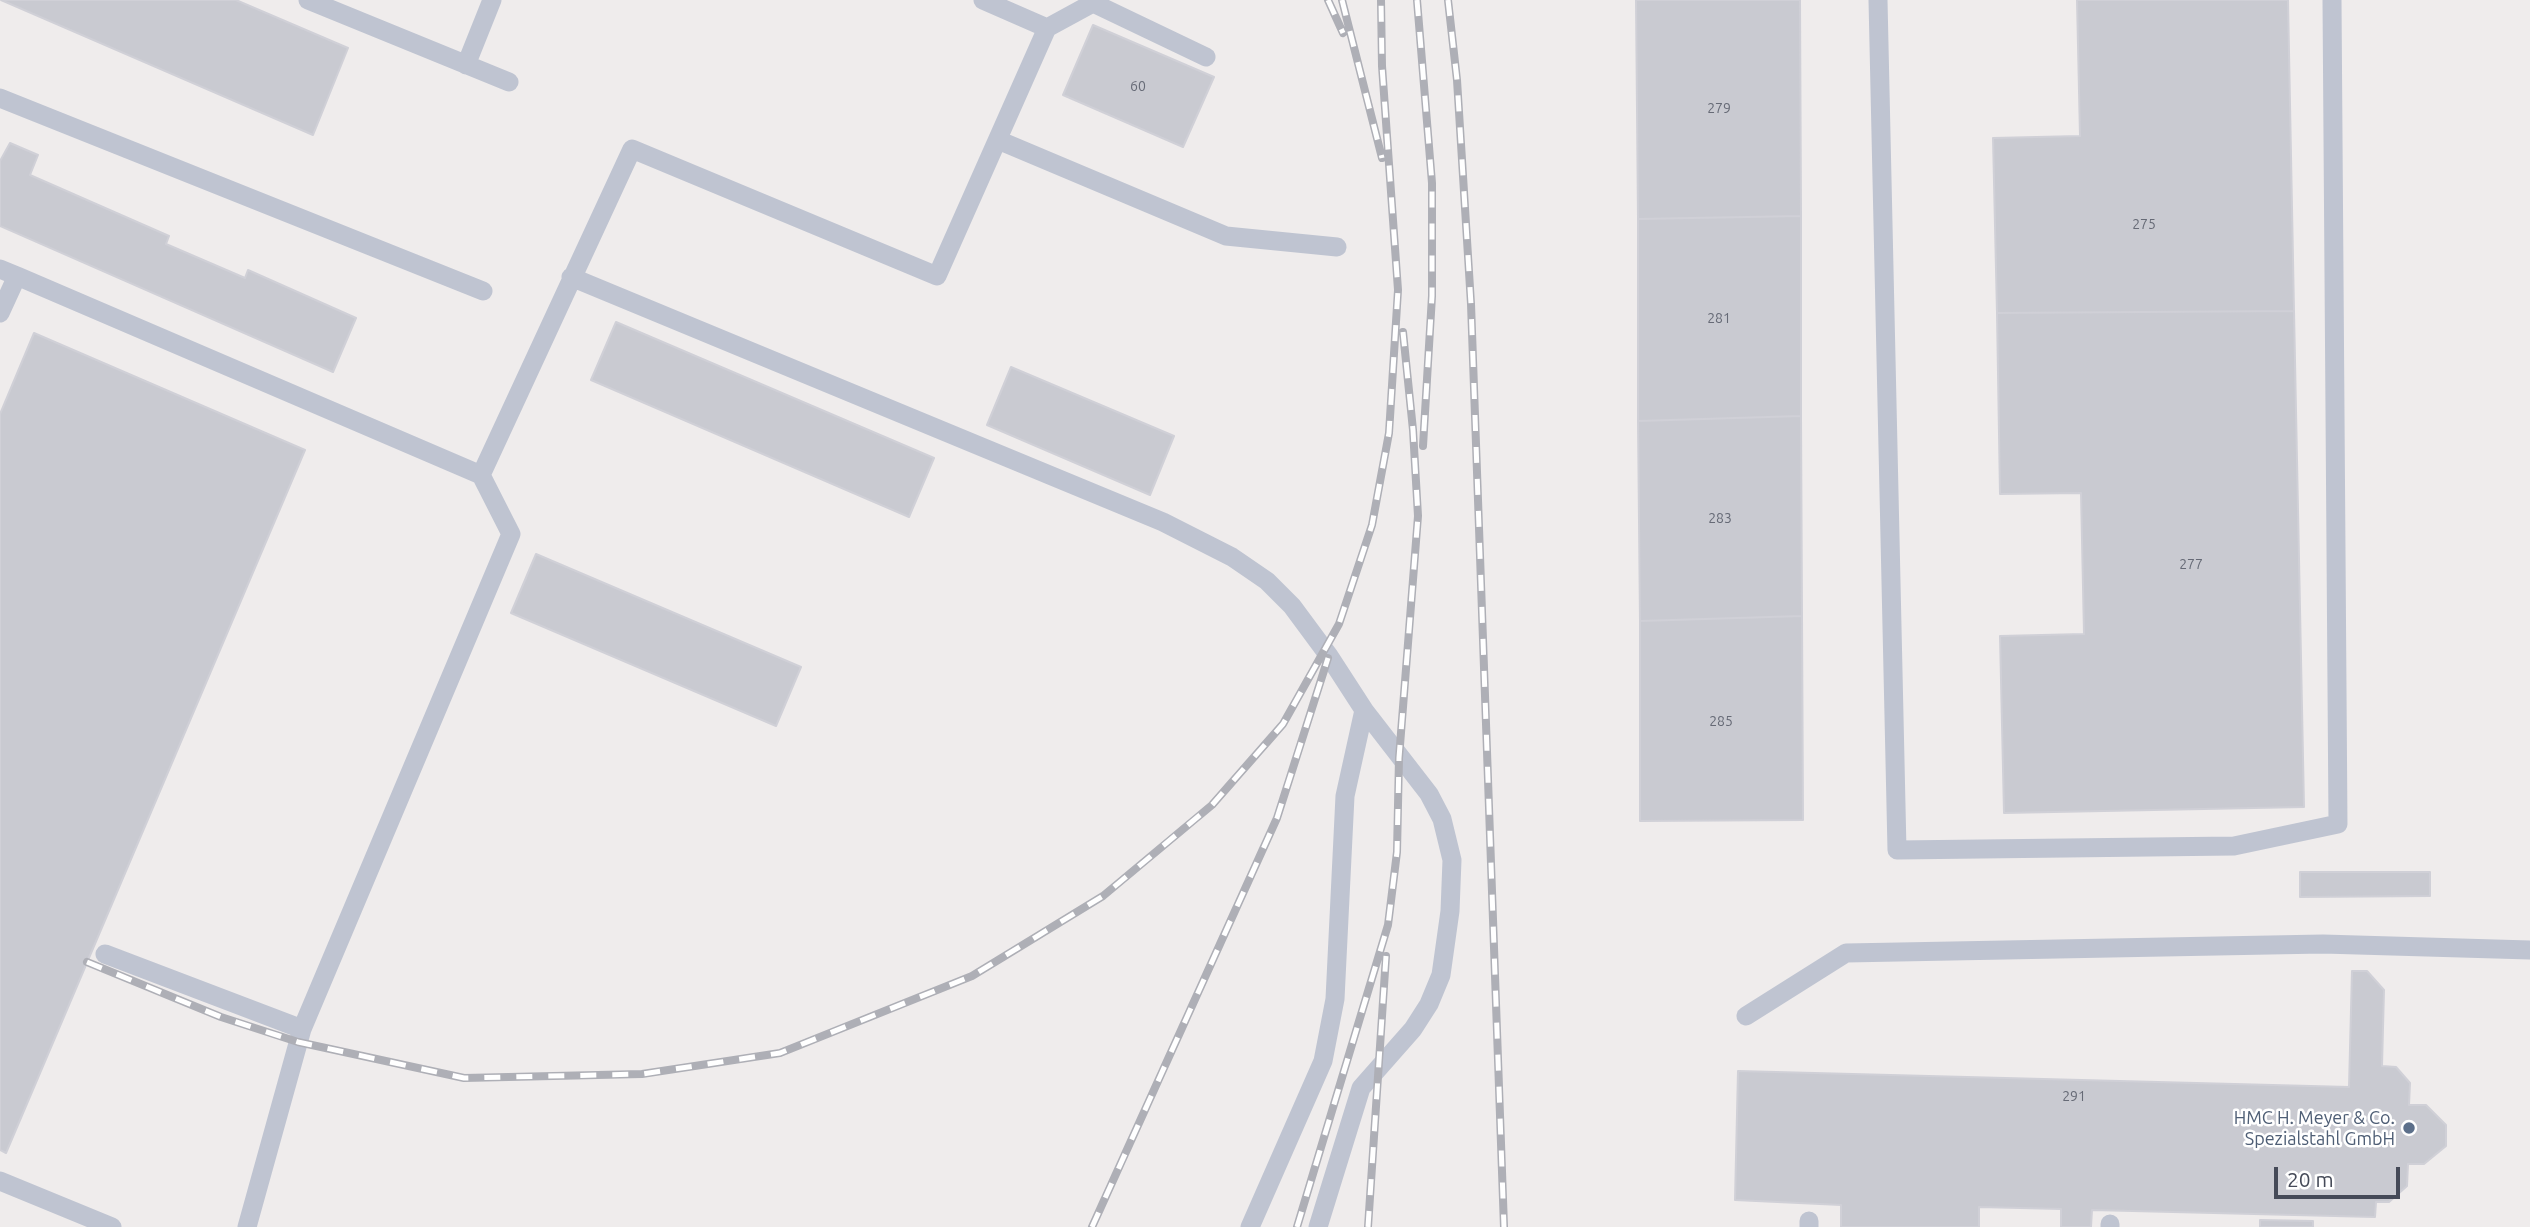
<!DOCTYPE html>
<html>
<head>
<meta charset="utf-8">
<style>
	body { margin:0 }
	#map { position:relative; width:2530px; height:1227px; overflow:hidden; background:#efecec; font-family:Ubuntu,sans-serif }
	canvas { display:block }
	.scale { position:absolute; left:2274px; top:1167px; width:126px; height:32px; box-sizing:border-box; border:4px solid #454a58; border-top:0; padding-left:9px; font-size:21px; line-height:24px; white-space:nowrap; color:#454a58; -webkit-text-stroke:5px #fff; paint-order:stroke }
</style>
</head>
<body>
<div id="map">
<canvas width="2530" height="1227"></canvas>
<div class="scale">20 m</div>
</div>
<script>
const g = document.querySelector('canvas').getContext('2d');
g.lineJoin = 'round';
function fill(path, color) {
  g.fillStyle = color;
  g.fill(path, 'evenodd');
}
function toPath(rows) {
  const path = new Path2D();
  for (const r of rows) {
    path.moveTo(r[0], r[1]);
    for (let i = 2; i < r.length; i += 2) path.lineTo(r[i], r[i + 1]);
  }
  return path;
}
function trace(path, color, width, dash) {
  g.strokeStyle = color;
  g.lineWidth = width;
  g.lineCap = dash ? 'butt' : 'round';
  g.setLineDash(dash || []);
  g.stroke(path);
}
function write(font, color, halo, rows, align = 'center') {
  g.font = font + ' Ubuntu,sans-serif';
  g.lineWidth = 5;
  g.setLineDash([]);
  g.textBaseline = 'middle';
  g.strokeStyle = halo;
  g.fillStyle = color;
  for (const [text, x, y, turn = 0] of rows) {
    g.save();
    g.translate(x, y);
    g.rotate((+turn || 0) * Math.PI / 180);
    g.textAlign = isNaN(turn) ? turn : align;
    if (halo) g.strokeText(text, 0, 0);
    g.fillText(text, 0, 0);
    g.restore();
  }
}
const building = toPath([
	[1,0,236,0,348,48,313,135,1,0],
	[1636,0,1800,0,1801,216,1638,219,1636,0],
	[2077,0,2288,0,2294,311,1997,313,1993,138,2080,136,2077,0],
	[1093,25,1214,77,1183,147,1063,95,1093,25],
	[10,143,38,155,30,175,169,236,166,244,245,278,248,270,356,318,333,372,0,226,0,161,10,143],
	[1801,216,1801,416,1638,421,1638,219,1801,216],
	[2294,311,2304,807,2004,813,2000,636,2084,634,2081,493,2000,494,1997,313,2294,311],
	[616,322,934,458,909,517,591,380,616,322],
	[34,333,305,450,6,1153,0,1150,0,414,34,333],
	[1011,367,1174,436,1150,495,987,425,1011,367],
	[1801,416,1802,616,1640,621,1638,421,1801,416],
	[536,554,801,667,776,726,511,613,536,554],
	[1802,616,1803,820,1640,821,1640,621,1802,616],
	[2300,872,2430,872,2430,896,2300,897,2300,872],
	[2352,971,2367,971,2384,990,2382,1066,2396,1067,2410,1083,2409,1105,2426,1105,2446,1125,2446,1146,2424,1164,2408,1164,2407,1186,2389,1202,2376,1202,2375,1217,2092,1210,2091,1227,2061,1227,2061,1209,1979,1207,1979,1227,1841,1227,1841,1205,1735,1200,1738,1071,2349,1087,2352,971],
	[2260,1220,2313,1221,2313,1227,2260,1227,2260,1220]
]);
const lane = toPath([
	[308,0,509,82],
	[983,0,1047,28],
	[1878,0,1897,850,2234,846,2338,824,2332,0],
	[466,65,492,0],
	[0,98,483,291],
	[998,140,1226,236,1337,247],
	[0,269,17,276,0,313],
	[17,276,481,475,632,149,937,276,1047,28,1093,3,1206,57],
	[571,277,1163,522,1232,557,1267,581,1292,606,1329,656,1364,710,1345,796,1335,999,1323,1061,1250,1227],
	[105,954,302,1029],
	[1746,1016,1846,953,2323,944,2530,950],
	[0,1181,112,1227],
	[1809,1221,1809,1227],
	[247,1227,302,1029,511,534,481,475],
	[1318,1227,1361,1088,1413,1029,1429,1004,1441,975,1450,911,1452,860,1442,819,1429,794,1364,710],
	[2110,1227,2110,1224]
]);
const rail = toPath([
	[1328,0,1343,33],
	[1342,0,1382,158],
	[1417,0,1432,183,1432,296,1423,446],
	[1448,0,1457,80,1471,304,1504,1227],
	[87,962,221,1017,298,1042,464,1078,642,1074,780,1053,972,976,1103,896,1212,805,1283,724,1339,624,1372,525,1389,433,1398,290,1382,66,1381,0],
	[1092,1227,1277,818,1328,658],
	[1297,1227,1388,925,1397,852,1399,758,1418,516,1413,430,1403,332],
	[1368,1227,1386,956]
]);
const markers = [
	[2409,1128,7,"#5c6f8a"]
];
const numberNames = [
	["60",1138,86],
	["279",1719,108],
	["275",2144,224],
	["281",1719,318],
	["283",1720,518],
	["277",2191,564],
	["285",1721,721],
	["291",2074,1096]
];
const serviceNames = [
	["HMC H. Meyer & Co.",2395,1118],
	["Spezialstahl GmbH",2395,1139]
];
fill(building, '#c9cad1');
trace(building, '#d0d0d7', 2);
trace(lane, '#bfc4d1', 19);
trace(rail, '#aeafb6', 8);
trace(rail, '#fff', 5, [16]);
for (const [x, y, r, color] of markers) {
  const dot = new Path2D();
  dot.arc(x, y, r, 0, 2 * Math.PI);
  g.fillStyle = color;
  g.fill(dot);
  trace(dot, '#fff', 2.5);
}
write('14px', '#666a76', null, numberNames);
write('18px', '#4e5e75', '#fff', serviceNames, 'right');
</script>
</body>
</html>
